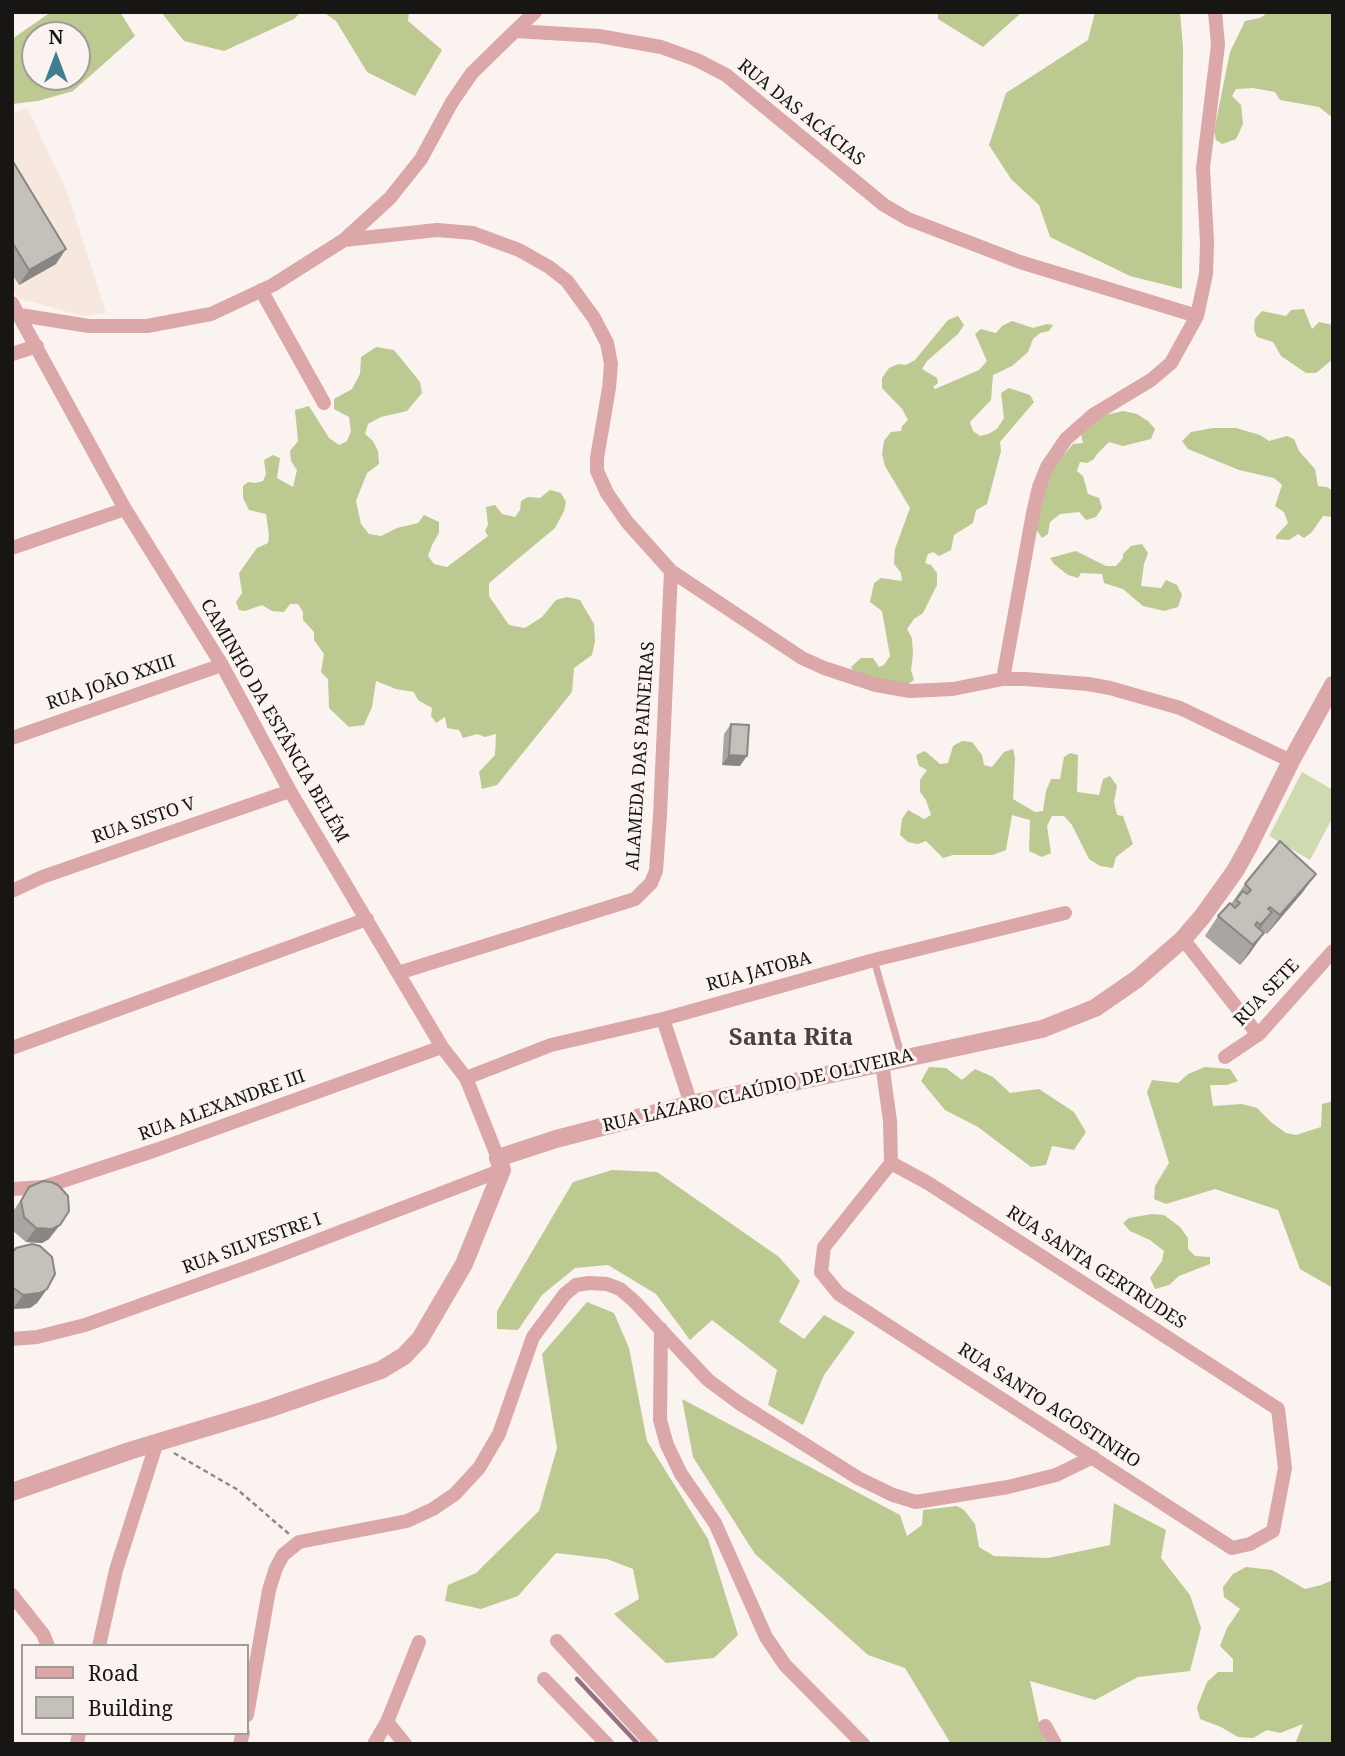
<!DOCTYPE html>
<html>
<head>
<meta charset="utf-8">
<style>
	body { margin:0 }
	#map { position:relative; width:1345px; height:1756px; overflow:hidden; background:#faf3ef; font-family:"Noto Serif",serif }
	canvas { display:block }
	.frame { position:absolute; inset:0; border:14px solid #181614; pointer-events:none }
	.legend { position:absolute; left:21px; top:1644px; width:228px; height:91px; box-sizing:border-box; background:#faf3ef; border:2px solid #a09b97; margin:0; padding:9px 12px; list-style:none; font-size:21px; color:#181614 }
	.legend li { display:flex; align-items:center; gap:14px; height:35px }
	.legend b { width:35px; border:2px solid #a09b97 }
	.north { position:absolute; left:21px; top:21px; width:70px; height:70px; box-sizing:border-box; background:#faf3ef; border:2px solid #a09b97; border-radius:50%; rotate:0deg; font-size:19px; font-weight:700; line-height:28px; text-align:center; color:#181614 }
	.north::after { content:''; display:block; margin:auto; width:24px; height:32px; background:#3f7e93; clip-path:polygon(50% 0,100% 100%,50% 72%,0 100%) }
</style>
</head>
<body>
<div id="map">
<canvas width="1345" height="1756"></canvas>
<div class="frame"></div>
<ul class="legend">
<li><b style="height:9px;background:#dba7a9"></b>Road</li>
<li><b style="height:19px;background:#c4c1bb"></b>Building</li>
</ul>
<div class="north">N</div>
</div>
<script>
const g = document.querySelector('canvas').getContext('2d');
g.lineJoin = 'round';
function fill(path, color) {
  g.fillStyle = color;
  g.fill(path, 'evenodd');
}
function toPath(rows) {
  const path = new Path2D();
  for (const r of rows) {
    path.moveTo(r[0], r[1]);
    for (let i = 2; i < r.length; i += 2) path.lineTo(r[i], r[i + 1]);
  }
  return path;
}
function trace(path, color, width, dash) {
  g.strokeStyle = color;
  g.lineWidth = width;
  g.lineCap = dash ? 'butt' : 'round';
  g.setLineDash(dash || []);
  g.stroke(path);
}
function write(font, color, halo, rows, align = 'center') {
  g.font = font + ' "Noto Serif",serif';
  g.lineWidth = 6;
  g.setLineDash([]);
  g.textBaseline = 'middle';
  g.strokeStyle = halo;
  g.fillStyle = color;
  for (const [text, x, y, turn = 0] of rows) {
    g.save();
    g.translate(x, y);
    g.rotate((+turn || 0) * Math.PI / 180);
    g.textAlign = isNaN(turn) ? turn : align;
    if (halo) g.strokeText(text, 0, 0);
    g.fillText(text, 0, 0);
    g.restore();
  }
}
const built = toPath([
	[27,107,67,192,106,313,84,316,18,298,12,288,12,115]
]);
const green = toPath([
	[1302,772,1333,790,1333,817,1310,860,1269,836]
]);
const forest = toPath([
	[51,12,120,12,135,36,73,91,38,101,12,104,12,39],
	[35,35,77,35,77,77,35,77],
	[161,12,301,12,294,19,224,51,184,41],
	[323,12,409,12,408,21,442,50,415,96,367,72,336,21],
	[938,12,1022,12,983,47,938,19],
	[1095,12,1180,12,1183,47,1182,289,1130,276,1050,237,1039,205,1011,179,989,145,1006,93,1088,40],
	[1269,12,1333,12,1333,118,1319,107,1280,100,1275,92,1253,88,1236,89,1232,96,1241,105,1243,124,1236,139,1222,144,1216,140,1214,131,1230,52,1245,21,1260,18],
	[1304,309,1312,329,1319,322,1333,325,1333,359,1316,373,1306,373,1281,356,1273,342,1257,337,1254,330,1255,319,1262,311,1286,316,1291,310],
	[958,316,964,325,958,334,927,361,922,369,937,378,938,383,933,387,935,389,979,370,987,361,975,334,981,329,996,333,1002,326,1012,321,1033,328,1047,324,1053,325,1049,331,1040,333,1033,339,1028,352,1012,366,993,375,991,400,970,422,973,431,980,436,988,434,997,429,1004,418,1001,393,1009,388,1030,395,1034,402,1000,442,1001,451,987,504,976,510,973,523,954,535,951,550,939,556,933,552,928,554,925,563,931,565,937,573,937,585,923,613,914,619,907,629,912,638,913,654,911,670,914,680,905,686,856,674,851,667,861,658,873,658,879,667,884,665,890,656,882,611,870,602,874,583,881,578,902,581,901,573,894,564,895,549,910,508,885,466,882,454,884,441,891,432,901,431,902,426,908,420,902,409,882,388,882,378,889,368,898,364,906,365,915,360,948,320],
	[376,347,394,350,420,382,422,393,407,411,381,417,368,424,365,434,373,441,378,451,379,464,367,473,356,501,361,524,369,534,381,536,397,528,418,523,424,515,439,522,439,533,432,545,428,556,434,564,447,567,488,536,485,531,488,525,486,507,495,505,502,514,515,517,520,510,521,501,528,497,540,498,550,490,561,493,566,502,564,511,555,528,489,583,489,596,509,625,525,628,542,617,556,600,567,597,580,600,594,624,595,641,592,655,574,668,572,692,497,785,482,789,479,772,495,755,496,734,485,737,477,734,463,738,459,730,447,728,445,717,436,723,431,716,432,708,418,700,414,692,396,689,376,681,372,707,364,725,349,727,329,708,328,679,321,672,324,654,314,640,314,632,303,620,303,612,298,604,290,604,284,612,272,611,262,605,245,611,239,610,236,602,242,593,239,573,257,548,268,543,269,535,266,514,249,510,243,498,243,486,248,482,255,483,263,481,266,474,264,460,273,455,280,458,277,478,293,487,297,470,291,461,290,451,298,441,295,410,309,406,329,438,339,445,347,441,351,431,349,417,334,409,334,399,352,389,360,374,361,357],
	[1123,411,1137,414,1148,421,1155,429,1151,439,1123,446,1109,442,1097,454,1094,459,1087,463,1080,462,1077,471,1083,476,1088,494,1099,498,1102,508,1096,517,1086,520,1079,512,1060,514,1050,522,1048,534,1042,538,1036,529,1037,512,1042,505,1044,488,1052,469,1073,444,1083,443,1081,434,1092,423,1106,415],
	[1213,428,1236,428,1260,435,1269,441,1287,436,1294,439,1299,451,1315,469,1318,486,1327,487,1333,491,1333,517,1323,516,1312,532,1304,538,1298,534,1289,540,1276,539,1276,536,1288,523,1284,512,1275,506,1282,485,1274,478,1239,470,1188,449,1182,441,1191,432],
	[1142,544,1148,553,1144,564,1141,586,1161,588,1166,580,1177,585,1182,595,1178,607,1164,611,1143,606,1123,589,1104,583,1102,574,1081,573,1078,578,1068,575,1054,564,1050,558,1076,551,1106,566,1116,566,1123,558,1123,554,1131,546],
	[962,741,972,742,982,755,984,765,992,767,1004,752,1013,749,1015,758,1013,799,1035,812,1043,811,1046,791,1051,779,1060,779,1064,757,1070,753,1078,755,1077,792,1099,795,1103,779,1110,776,1117,786,1114,802,1117,815,1123,816,1133,844,1116,857,1113,868,1100,866,1089,859,1072,825,1064,816,1052,816,1047,826,1051,853,1042,857,1029,851,1030,820,1012,815,1006,850,993,855,953,855,943,858,926,841,918,844,908,842,900,835,902,819,908,810,924,819,931,815,926,800,920,792,920,780,927,770,919,766,916,755,925,751,940,764,948,763,953,746],
	[929,1067,946,1068,962,1080,975,1069,993,1077,1010,1093,1039,1089,1074,1112,1086,1132,1074,1150,1052,1146,1046,1165,1031,1167,978,1127,945,1110,921,1081],
	[1205,1067,1230,1069,1238,1081,1227,1085,1210,1085,1213,1106,1242,1104,1257,1108,1272,1123,1286,1133,1296,1135,1321,1127,1322,1104,1333,1101,1333,1288,1300,1269,1278,1210,1215,1189,1166,1204,1154,1199,1155,1186,1169,1163,1147,1092,1152,1080,1178,1083,1188,1074],
	[612,1170,657,1172,779,1257,800,1281,779,1322,804,1339,824,1315,855,1332,824,1375,803,1425,768,1405,777,1370,712,1320,690,1340,656,1294,608,1265,575,1268,542,1295,518,1330,497,1329,497,1311,573,1182],
	[1152,1214,1164,1215,1180,1227,1188,1238,1188,1249,1195,1256,1210,1257,1210,1264,1179,1276,1169,1285,1155,1289,1150,1278,1162,1261,1164,1251,1150,1240,1130,1231,1123,1223,1129,1218],
	[587,1302,614,1313,629,1348,647,1441,708,1539,738,1635,714,1658,666,1663,614,1614,639,1599,633,1569,607,1559,556,1553,518,1596,481,1609,445,1601,448,1585,476,1573,539,1511,557,1448,542,1354],
	[682,1399,900,1515,907,1536,922,1525,923,1510,957,1506,964,1510,975,1524,979,1547,994,1556,1048,1558,1110,1545,1114,1503,1166,1530,1161,1558,1190,1595,1201,1628,1190,1671,1138,1677,1095,1700,1030,1681,1040,1727,1046,1744,951,1744,905,1668,868,1655,755,1554,693,1457],
	[1246,1567,1272,1570,1305,1589,1321,1585,1333,1580,1333,1744,1295,1744,1303,1724,1280,1733,1267,1730,1253,1738,1238,1737,1221,1727,1200,1719,1197,1707,1207,1682,1218,1672,1233,1672,1233,1659,1220,1646,1227,1628,1240,1609,1224,1597,1223,1587,1233,1574]
]);
const stream = toPath([
	[577,1679,638,1744]
]);
const path = toPath([
	[174,1453,238,1490,289,1534]
]);
const service = toPath([
	[874,960,902,1057]
]);
const minor = toPath([
	[515,31,535,12],
	[344,240,437,230,473,233,519,250,549,267,567,281,594,318,607,343,611,364,609,388,597,458,597,471,607,493,627,522,671,571,802,658,824,668,876,685,910,691,953,689,1003,679,1025,679,1088,684,1110,688,1180,708,1291,761],
	[261,290,324,403],
	[12,303,125,509,222,665,290,791,442,1047,466,1078,498,1158],
	[20,315,89,326,147,326,211,314,273,285,344,240,390,198,421,159,452,102,472,73,515,31,599,36,661,47,697,60,726,75,884,205,908,219,1020,262,1197,316],
	[12,354,37,346],
	[12,548,125,509],
	[1003,679,1033,513,1039,487,1047,467,1066,439,1093,415,1151,380,1171,363,1197,316,1206,274,1207,242,1203,168,1218,45,1215,12],
	[12,738,222,665],
	[12,891,42,877,290,791],
	[1183,939,1258,1035],
	[398,973,635,899,651,883,656,871,660,815,671,571],
	[663,1019,691,1104],
	[12,1048,367,919],
	[1225,1057,1259,1034,1333,951],
	[882,1063,890,1121,891,1163],
	[466,1078,551,1045,663,1019,874,960,1065,913],
	[891,1163,928,1183,1278,1409,1285,1468,1273,1531,1250,1544,1232,1548,839,1294,821,1272,824,1247,891,1163],
	[12,1189,44,1187,156,1150,442,1047],
	[661,1329,660,1420,667,1445,681,1474,715,1523,766,1637,785,1665,863,1744],
	[12,1339,37,1337,85,1325,267,1260,502,1170],
	[12,1595,43,1634,48,1646],
	[557,1641,652,1744],
	[99,1646,116,1570,157,1442],
	[544,1679,607,1744],
	[247,1715,269,1590,276,1568,283,1555,299,1542,407,1521,433,1509,455,1494,479,1468,499,1434,533,1337,565,1294,576,1285,589,1283,607,1284,620,1289,634,1301,708,1380,739,1403,858,1478,893,1495,916,1502,1008,1487,1056,1475,1093,1457],
	[387,1722,405,1744],
	[1045,1726,1055,1744],
	[77,1744,79,1733],
	[240,1744,243,1733],
	[374,1744,387,1722,419,1642]
]);
const tertiary = toPath([
	[12,1492,129,1451,265,1410,381,1370,404,1356,420,1339,464,1264,502,1170,498,1158,556,1139,691,1104,1042,1029,1095,1008,1137,979,1183,939,1202,917,1235,871,1249,846,1291,761,1333,685]
]);
const wall = toPath([
	[12,160,56,264,19,285,12,274],
	[731,724,740,766,722,765,724,734],
	[1316,874,1302,893,1267,934,1260,929,1250,953,1240,965,1205,936,1218,916,1231,904,1245,884],
	[29,1187,49,1239,42,1243,26,1242,13,1231,12,1213],
	[12,1253,47,1289,37,1303,30,1308,12,1309]
]);
const shadedWall = toPath([
	[66,249,56,264,19,285,29,270],
	[729,755,747,756,740,766,722,765],
	[1316,874,1302,893,1267,934,1280,915],
	[1272,912,1258,932,1247,945,1260,925],
	[1264,933,1250,953,1240,965,1253,945],
	[60,1225,49,1239,42,1243,26,1242,36,1228],
	[47,1289,37,1303,30,1308,13,1309,23,1295]
]);
const building = toPath([
	[12,160,66,249,29,270,12,242,12,160],
	[731,724,749,725,747,756,729,755,731,724],
	[1280,841,1316,874,1280,915,1270,907,1268,909,1272,912,1260,925,1257,922,1255,925,1264,933,1253,945,1218,916,1230,903,1235,908,1240,903,1236,900,1243,891,1247,894,1251,890,1245,884,1280,841],
	[43,1181,51,1182,58,1185,68,1196,69,1211,60,1225,52,1229,36,1228,24,1217,21,1201,29,1187,43,1181],
	[32,1244,40,1246,52,1257,55,1274,47,1289,40,1293,23,1295,12,1287,12,1253,16,1248,32,1244]
]);
const streetNames = [
	["RUA DAS ACÁCIAS",801,113,39],
	["RUA JOÃO XXIII",111,683,-19],
	["CAMINHO DA ESTÂNCIA BELÉM",274,721,60],
	["ALAMEDA DAS PAINEIRAS",641,756,-86],
	["RUA SISTO V",144,821,-19],
	["RUA JATOBA",759,972,-15],
	["RUA SETE",1267,993,-46],
	["RUA LÁZARO CLAÚDIO DE OLIVEIRA",758,1091,-13],
	["RUA ALEXANDRE III",222,1106,-20],
	["RUA SILVESTRE I",252,1244,-20],
	["RUA SANTA GERTRUDES",1096,1268,33],
	["RUA SANTO AGOSTINHO",1049,1406,33]
];
const districtNames = [
	["Santa Rita",791,1038]
];
fill(built, '#f6e7df');
fill(green, '#cfdab1');
fill(forest, '#bcc991');
trace(stream, '#957085', 4.5);
trace(path, '#8d8986', 2.5, [5, 3.5]);
trace(service, '#dba7a9', 7);
trace(minor, '#dba7a9', 14);
trace(tertiary, '#dba7a9', 18);
fill(wall, '#a9a6a1');
fill(shadedWall, '#898783');
fill(building, '#c4c1bb');
trace(building, '#898783', 2);
write('18px', '#181614', '#faf3ef', streetNames);
write('bold 24px', '#48423f', '#faf3ef', districtNames);
</script>
</body>
</html>
